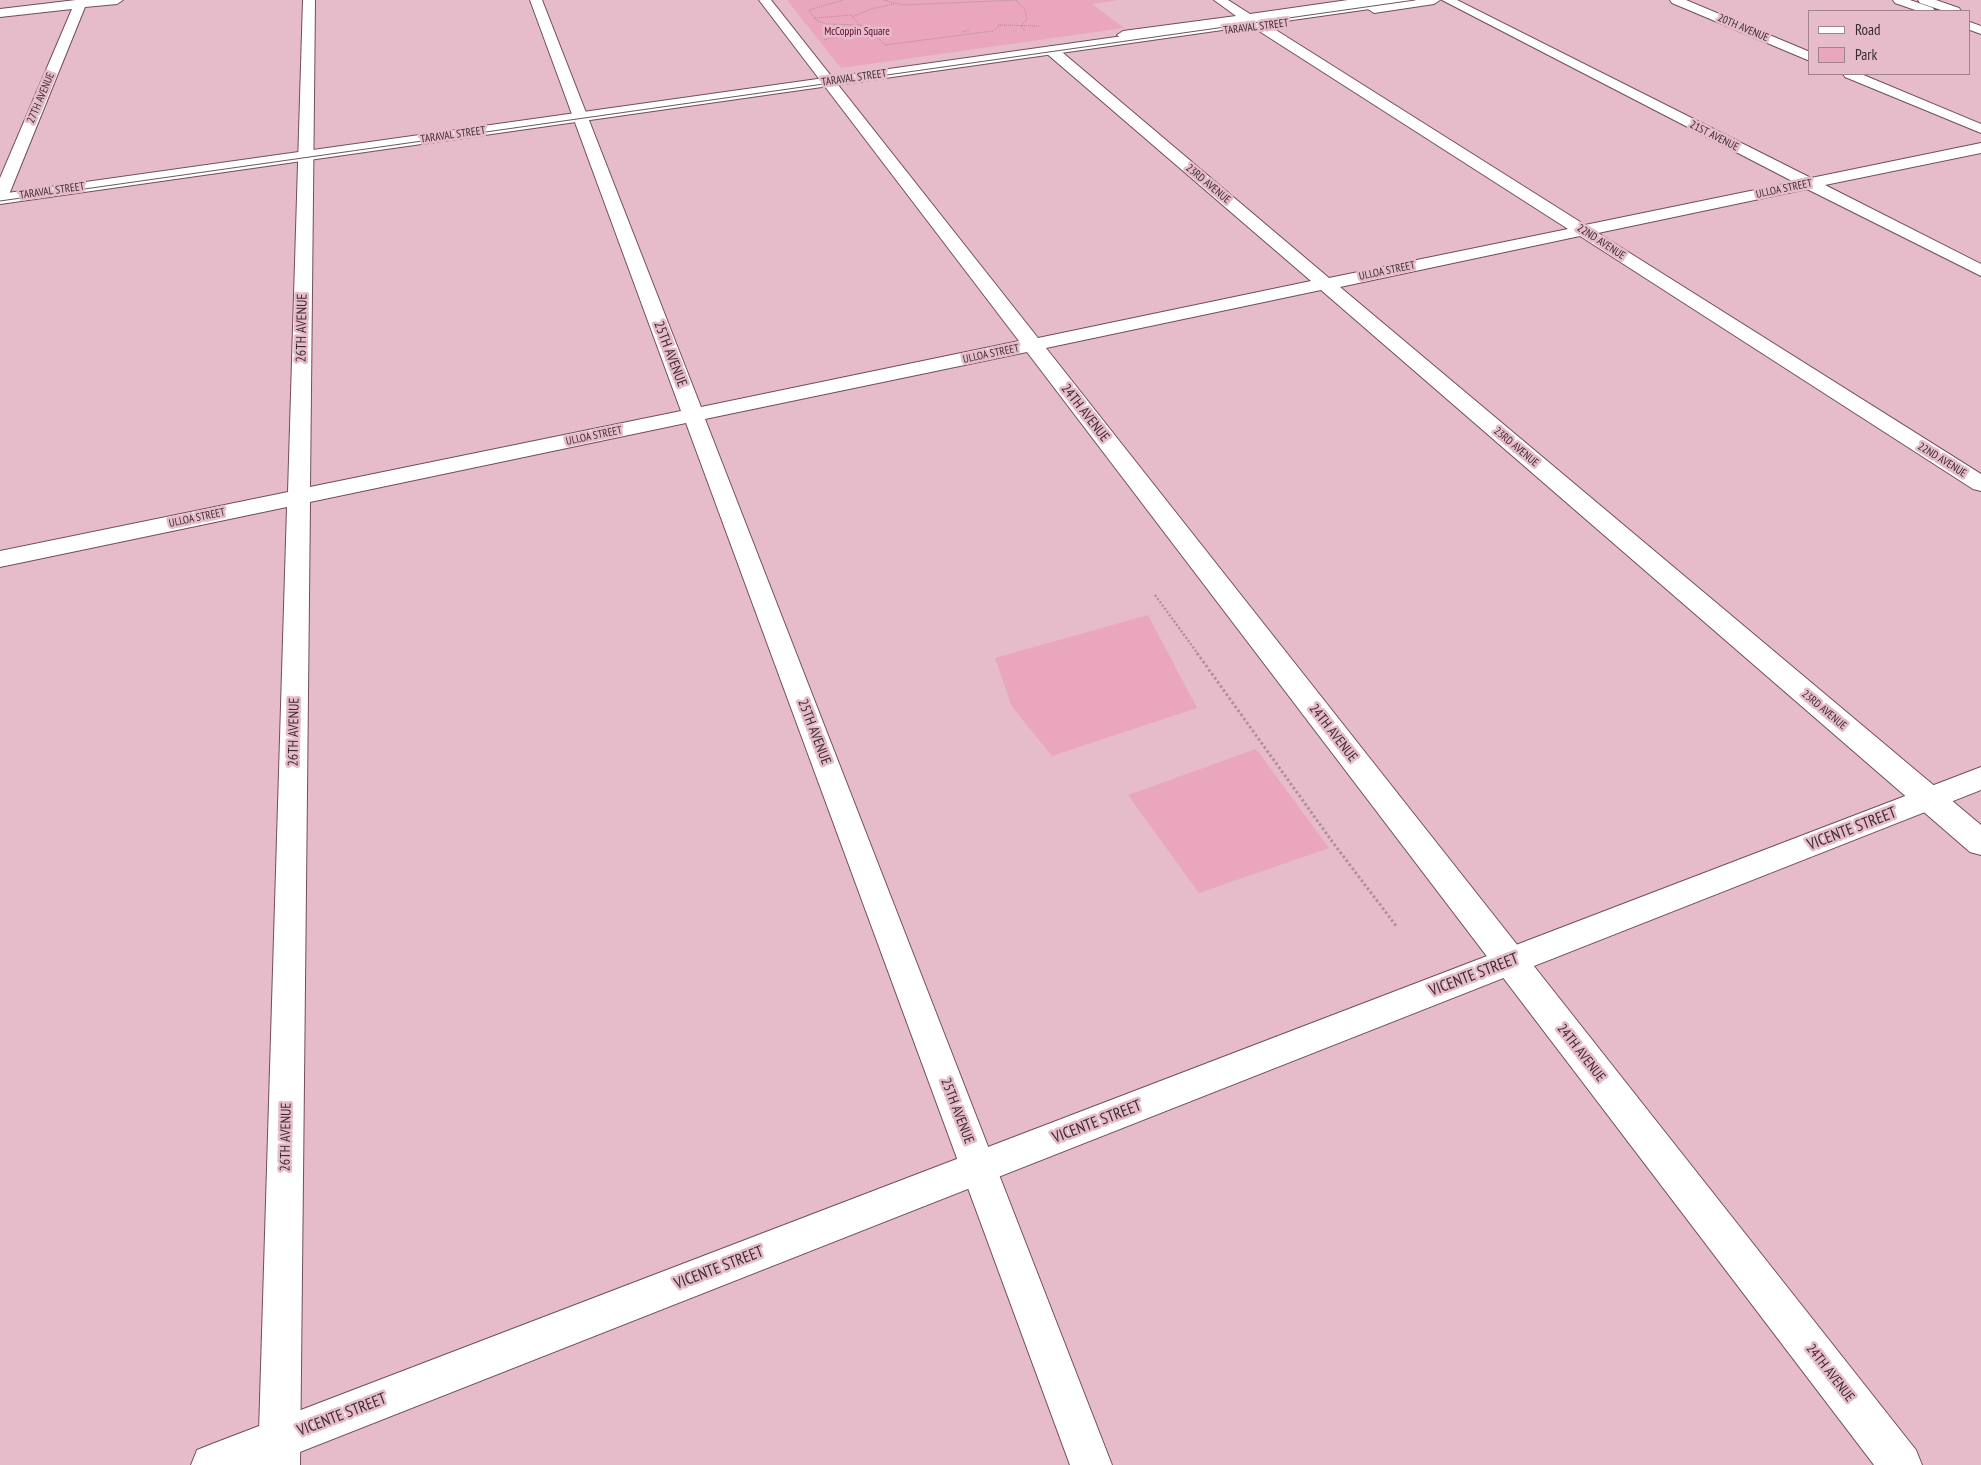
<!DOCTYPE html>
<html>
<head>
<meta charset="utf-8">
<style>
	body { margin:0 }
	#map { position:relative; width:1981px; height:1465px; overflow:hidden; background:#e6bcca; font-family:"PT Sans Narrow",sans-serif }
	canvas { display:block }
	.legend { position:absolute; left:1808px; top:10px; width:162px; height:65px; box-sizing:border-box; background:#e6bcca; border:1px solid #a2828d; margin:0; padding:6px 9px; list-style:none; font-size:15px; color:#3b2b31 }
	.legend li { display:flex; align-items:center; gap:10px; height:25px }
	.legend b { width:25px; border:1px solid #a2828d }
</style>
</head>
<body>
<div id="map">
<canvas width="1981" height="1465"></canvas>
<ul class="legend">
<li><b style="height:6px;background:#fff"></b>Road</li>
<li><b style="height:14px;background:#e9a6bd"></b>Park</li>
</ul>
</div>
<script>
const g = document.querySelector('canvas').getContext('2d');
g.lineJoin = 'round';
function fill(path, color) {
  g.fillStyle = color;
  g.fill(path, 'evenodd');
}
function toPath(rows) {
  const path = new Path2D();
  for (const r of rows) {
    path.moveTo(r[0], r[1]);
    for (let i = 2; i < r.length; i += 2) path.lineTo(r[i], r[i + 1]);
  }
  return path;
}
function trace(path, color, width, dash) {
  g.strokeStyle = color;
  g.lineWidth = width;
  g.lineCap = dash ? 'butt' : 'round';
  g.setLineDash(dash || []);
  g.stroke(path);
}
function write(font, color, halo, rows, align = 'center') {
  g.font = font + ' "PT Sans Narrow",sans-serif';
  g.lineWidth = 5;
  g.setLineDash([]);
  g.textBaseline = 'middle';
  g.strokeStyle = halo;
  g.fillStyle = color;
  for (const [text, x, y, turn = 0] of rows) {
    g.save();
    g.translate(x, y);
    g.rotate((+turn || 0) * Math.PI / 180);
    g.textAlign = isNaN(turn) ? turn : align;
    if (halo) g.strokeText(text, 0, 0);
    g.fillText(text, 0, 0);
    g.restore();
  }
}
const green = toPath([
	[787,0,1119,0,1092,4,1124,28,841,68],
	[1148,615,1197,708,1052,756,1012,707,995,658],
	[1256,749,1329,848,1199,893,1128,795]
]);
const pathFar2 = toPath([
	[843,0,809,10,816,20,826,24,859,25],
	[883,0,903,5,1018,0],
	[1016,0,1025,10,1027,19,1021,26,1025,31],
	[894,4,871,9,852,17,860,25,871,30,885,45,993,31,1001,25],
	[815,18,852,15],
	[998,25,1040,26],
	[962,32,969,30],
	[824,40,867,29]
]);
const pathFar1 = toPath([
	[1155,595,1198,654]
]);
const path = toPath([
	[1197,653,1334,844,1397,927]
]);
const minor = toPath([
	[76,0,123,0,117,4,85,7,8,197,6,200,0,202,0,178,72,9,0,17,0,9,76,0],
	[303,0,315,0,310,487,681,411,530,0,542,0,701,407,1019,341,759,0,771,0,1038,338,1311,281,1046,53,1044,50,1051,46,1056,47,1329,278,1568,229,1245,22,1123,39,1117,35,1123,31,1236,16,1214,0,1228,0,1250,14,1348,0,1380,0,1374,4,1260,20,1585,225,1794,182,1442,0,1457,0,1811,178,1981,143,1981,153,1825,185,1981,264,1981,276,1807,189,1598,233,1981,474,1981,491,1973,489,1580,236,1340,287,1981,825,1981,855,1970,852,1321,290,1046,348,1916,1450,1922,1465,1874,1465,1027,352,705,419,1112,1465,1070,1465,686,423,310,502,300,1465,258,1465,287,507,0,567,0,551,288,492,303,0],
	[1410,0,1440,0,1434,4,1374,13,1368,9,1374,5,1410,0],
	[1670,0,1686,0,1810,52,1810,61,1672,3,1670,0],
	[1843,74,1861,74,1981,124,1981,133,1845,77,1843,74]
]);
const tertiary = toPath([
	[1379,0,1411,0,1405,4,0,204,0,194,1379,0],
	[1981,767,1981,790,267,1465,191,1465,197,1450,212,1444,1981,767]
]);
const trunk = toPath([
	[1893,0,1910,0,1933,8,1935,11,1918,11,1895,3,1893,0],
	[1918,0,1936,0,1959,8,1961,11,1944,11,1920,3,1918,0],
	[1970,22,1981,26,1981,34,1970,30,1970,22]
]);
const tram = toPath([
	[0,201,1415,0]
]);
const farStreetnames = [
	["TARAVAL STREET",1256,27,-7],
	["20TH AVENUE",1743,28,23],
	["TARAVAL STREET",854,78,-8],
	["27TH AVENUE",41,98,-67],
	["TARAVAL STREET",453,135,-8],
	["21ST AVENUE",1714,136,27],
	["23RD AVENUE",1208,184,40],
	["ULLOA STREET",1784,189,-12],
	["TARAVAL STREET",52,191,-8],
	["22ND AVENUE",1601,242,33],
	["ULLOA STREET",1387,271,-12],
	["ULLOA STREET",991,354,-12],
	["ULLOA STREET",594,436,-12],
	["23RD AVENUE",1516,447,40],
	["22ND AVENUE",1942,460,32],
	["ULLOA STREET",197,518,-12],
	["23RD AVENUE",1824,710,40]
];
const farParknames = [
	["McCoppin Square",857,32]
];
const streetNames = [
	["26TH AVENUE",302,328,-89],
	["25TH AVENUE",670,354,69],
	["24TH AVENUE",1085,413,52],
	["26TH AVENUE",294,732,-89],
	["25TH AVENUE",814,732,69],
	["24TH AVENUE",1333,733,52],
	["24TH AVENUE",1581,1053,52],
	["25TH AVENUE",957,1111,69],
	["26TH AVENUE",286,1137,-89],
	["24TH AVENUE",1830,1373,52]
];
const nearStreetnames = [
	["VICENTE STREET",1852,829,-21],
	["VICENTE STREET",1474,975,-21],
	["VICENTE STREET",1097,1122,-21],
	["VICENTE STREET",719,1268,-21],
	["VICENTE STREET",342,1415,-21]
];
fill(green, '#e9a6bd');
trace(minor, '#724e5a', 2);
trace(tertiary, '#724e5a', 2);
trace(trunk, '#724e5a', 2);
trace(pathFar2, '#b18f9a', 1, [1, 1]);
trace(pathFar1, '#b18f9a', 2.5, [2, 2]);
trace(path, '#b18f9a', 3, [2.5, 2.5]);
fill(minor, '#fff');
fill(tertiary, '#fff');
fill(trunk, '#fff');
trace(tram, '#6d555e', 1);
write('11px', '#3b2b31', '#e6bcca', farStreetnames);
write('11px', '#5c0332', '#e6bcca', farParknames);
write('14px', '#3b2b31', '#e6bcca', streetNames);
write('16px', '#3b2b31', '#e6bcca', nearStreetnames);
</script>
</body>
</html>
